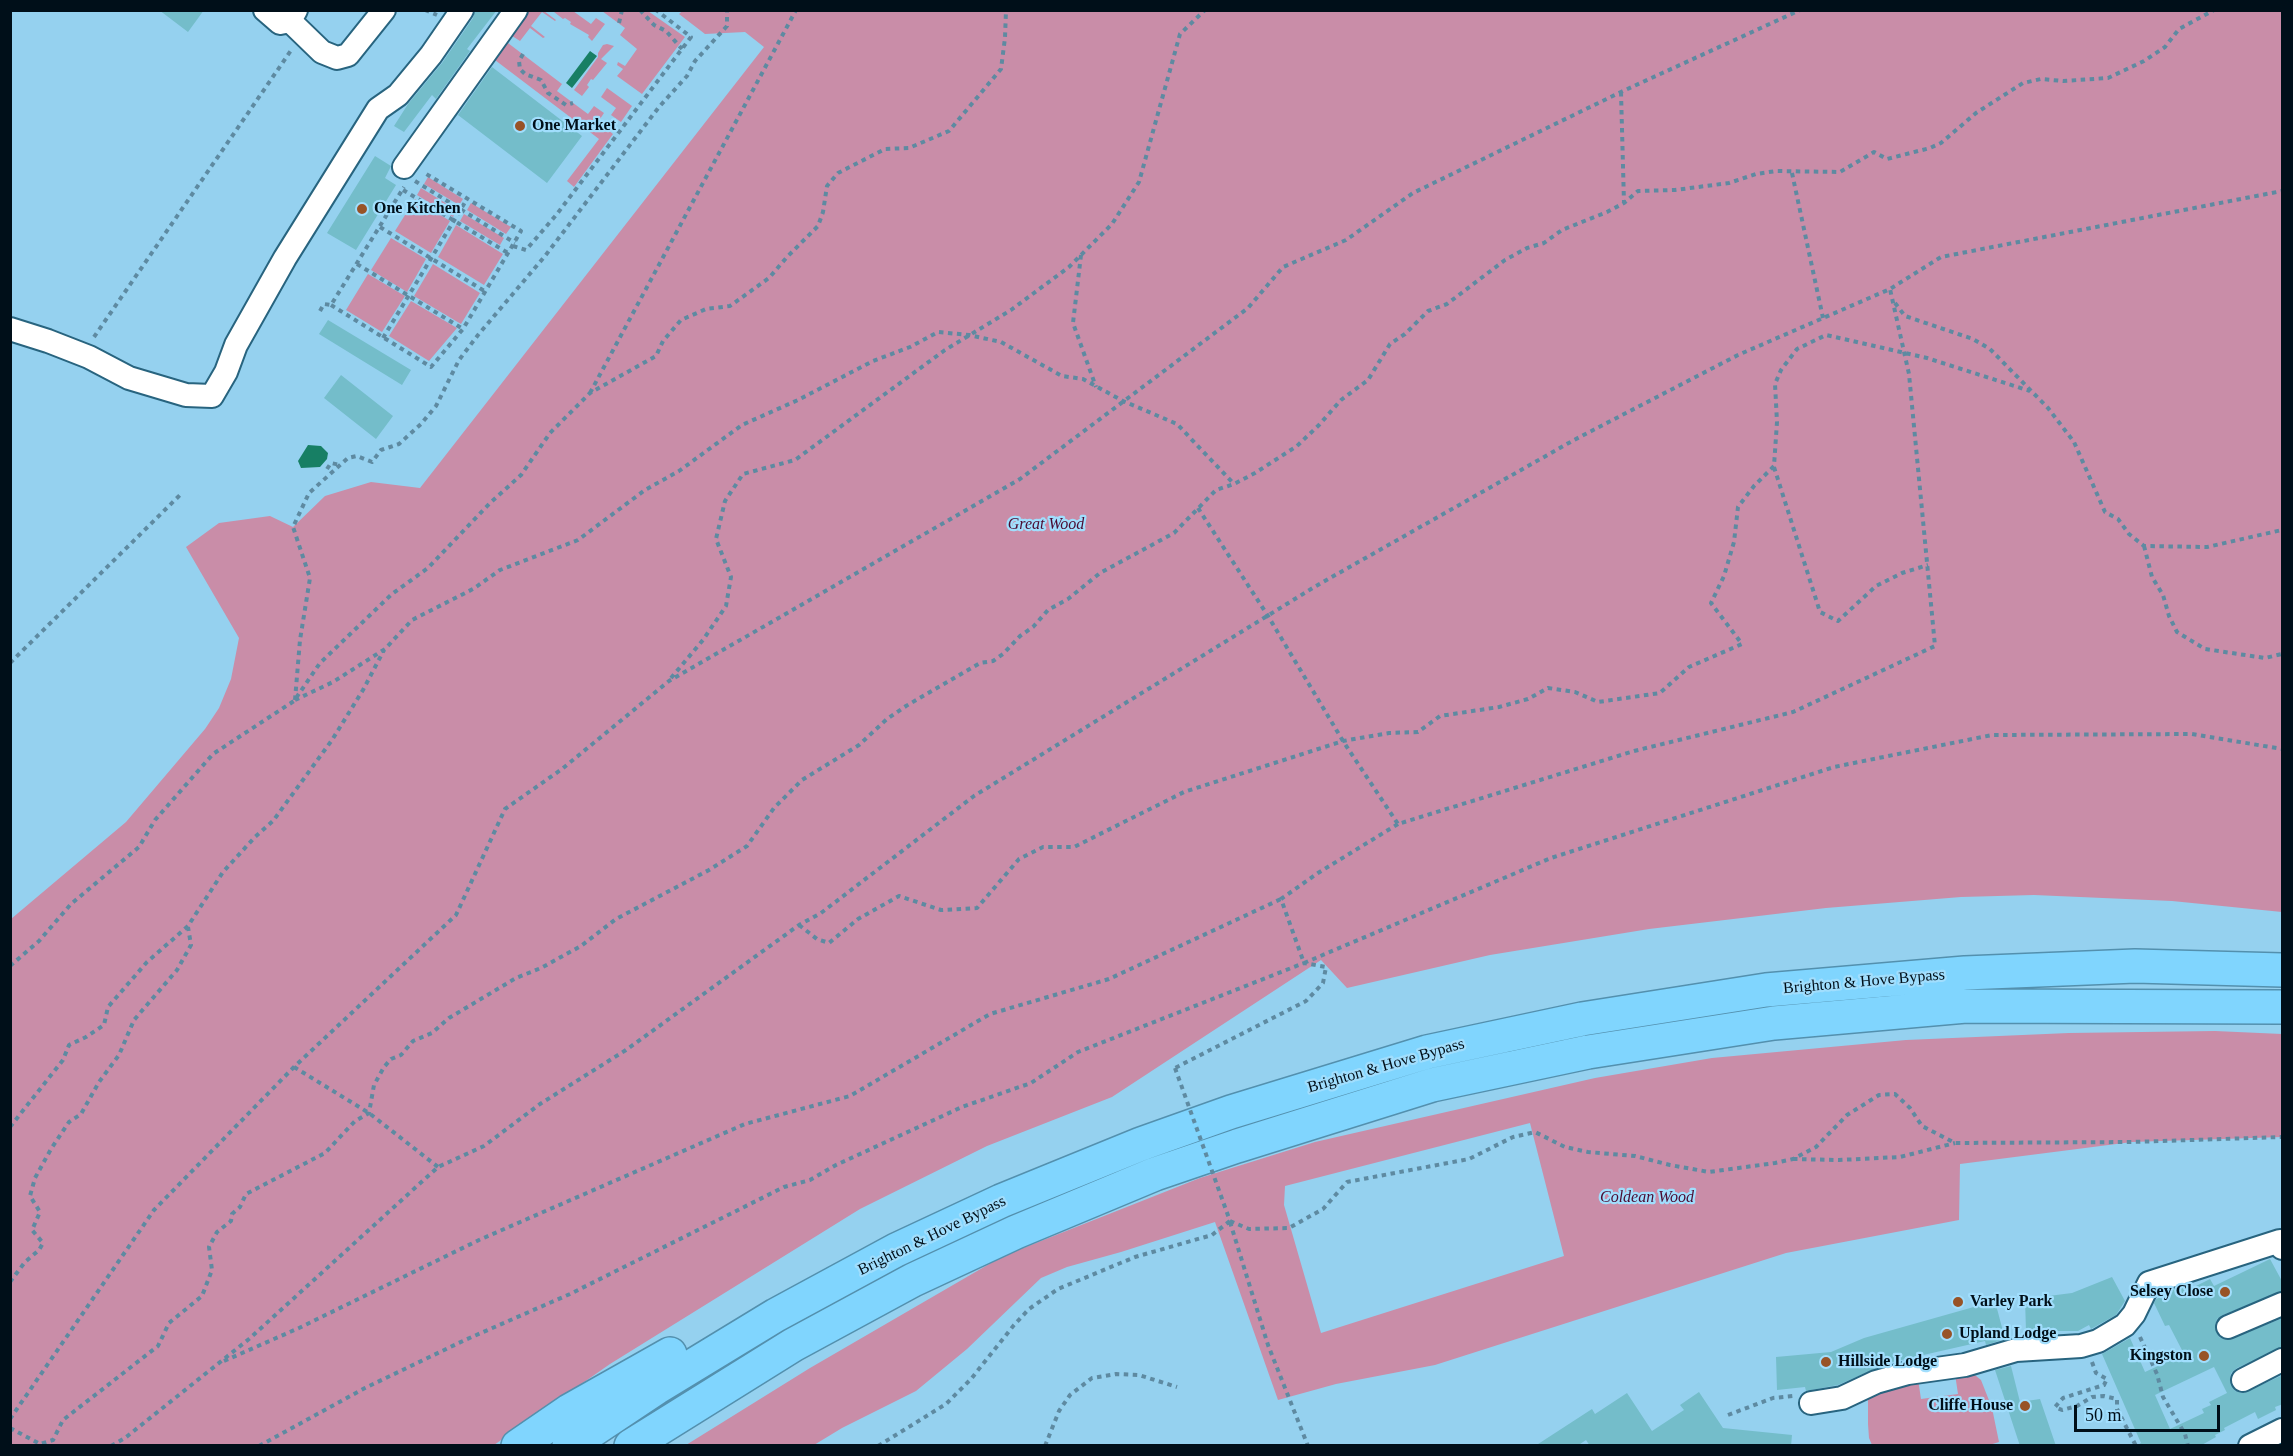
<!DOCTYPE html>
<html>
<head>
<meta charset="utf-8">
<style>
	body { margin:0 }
	#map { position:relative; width:2293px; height:1456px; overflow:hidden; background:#95d1ef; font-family:Georgia,serif }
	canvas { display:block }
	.frame { position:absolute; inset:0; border:12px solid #000f19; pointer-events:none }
	.scale { position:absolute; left:2074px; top:1405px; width:146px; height:27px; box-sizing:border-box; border:3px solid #000f19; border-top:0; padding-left:8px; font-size:18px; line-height:21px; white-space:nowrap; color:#000f19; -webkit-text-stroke:4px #a1defd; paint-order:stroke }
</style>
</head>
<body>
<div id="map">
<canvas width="2293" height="1456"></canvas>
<div class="frame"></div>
<div class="scale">50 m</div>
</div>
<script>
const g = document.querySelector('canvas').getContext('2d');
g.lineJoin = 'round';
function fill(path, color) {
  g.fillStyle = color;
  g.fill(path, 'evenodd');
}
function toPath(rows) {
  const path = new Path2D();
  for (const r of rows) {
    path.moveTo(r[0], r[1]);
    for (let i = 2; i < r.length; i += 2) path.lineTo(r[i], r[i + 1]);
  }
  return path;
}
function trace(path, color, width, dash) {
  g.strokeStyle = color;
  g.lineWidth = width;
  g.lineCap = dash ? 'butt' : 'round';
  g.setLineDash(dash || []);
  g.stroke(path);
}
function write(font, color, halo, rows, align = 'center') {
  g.font = font + ' Georgia,serif';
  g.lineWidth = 4.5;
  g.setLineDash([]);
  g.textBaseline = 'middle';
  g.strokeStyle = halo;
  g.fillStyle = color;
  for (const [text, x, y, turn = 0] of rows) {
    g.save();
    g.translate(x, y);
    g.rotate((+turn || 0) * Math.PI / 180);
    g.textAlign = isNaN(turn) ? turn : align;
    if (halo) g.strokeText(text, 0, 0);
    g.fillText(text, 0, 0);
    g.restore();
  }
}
const green = toPath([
	[526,11,544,11,556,20,555,21,542,12,531,26,545,37,543,38,530,28,520,41,509,34],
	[555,11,573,11,591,24,596,18,605,24,592,41,588,37,589,35,570,24,571,22,565,18,563,19,554,12],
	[602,11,648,11,685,37,642,94,617,76,623,69,617,65,618,62,625,66,637,49,620,35,625,28],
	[682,11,2282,11,2282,912,2172,901,2034,895,1961,897,1826,908,1649,929,1490,955,1347,988,1321,960,1112,1097,987,1146,860,1209,610,1364,494,1445,11,1446,11,919,126,822,205,729,219,708,231,679,239,638,186,547,219,523,270,516,293,527,325,496,371,482,420,488,764,47,745,32,705,34,679,14],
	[504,40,562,84,557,91,588,114,594,106,604,113,598,122,613,134,574,187,567,181,599,139,491,57],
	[607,44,614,46,601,59,607,63,593,80,591,79,587,85,589,87,582,96,574,90,598,57,598,53,603,45],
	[607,88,632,106,621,122,611,115,616,108,601,97],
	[428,177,463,199,459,205,424,184],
	[421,188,457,210,453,217,417,195],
	[415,199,450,221,431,253,395,231],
	[471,203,511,227,506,234,467,210],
	[464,214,504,238,500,245,460,221],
	[456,225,503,254,484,285,438,257],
	[391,238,426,259,407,292,371,270],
	[433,264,480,293,461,324,414,296],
	[368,274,405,296,382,332,346,310],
	[411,301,457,328,429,361,389,336],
	[2215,1031,2282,1034,2282,1137,2132,1142,1960,1164,1959,1220,1786,1253,1435,1365,1336,1384,1278,1400,1215,1222,1121,1252,1067,1267,1041,1278,967,1349,916,1391,842,1428,814,1445,686,1445,810,1368,1003,1256,1200,1178,1315,1142,1595,1078,1712,1058,1906,1040,2069,1033],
	[1530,1123,1564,1256,1321,1333,1284,1205,1285,1186],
	[1970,1371,1981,1380,1992,1408,1999,1442,1986,1446,1872,1445,1869,1438,1868,1424,1868,1394,1918,1379,1921,1399,1958,1394,1955,1374]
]);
const water = toPath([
	[590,51,597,56,572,88,566,83],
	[308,445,321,446,328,453,327,459,320,467,301,468,298,461]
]);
const building = toPath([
	[159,10,204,10,188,32],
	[475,10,497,10,467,49,470,51,436,99,432,95,404,132,394,126,408,104,442,63,473,18],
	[492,67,582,136,547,183,458,115],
	[375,156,391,166,385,178,396,185,356,250,327,233],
	[328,320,411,370,402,385,319,334],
	[341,375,393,416,376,439,324,398],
	[2270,1259,2283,1283,2283,1291,2223,1315,2217,1319,2215,1326,2219,1337,2227,1340,2283,1318,2283,1347,2237,1368,2231,1373,2230,1380,2235,1391,2243,1393,2283,1375,2283,1404,2275,1407,2276,1410,2258,1419,2255,1412,2224,1428,2225,1430,2215,1435,2216,1437,2200,1446,2136,1446,2141,1443,2102,1354,2130,1338,2145,1372,2184,1354,2169,1325,2165,1326,2154,1303,2156,1299,2171,1293,2170,1290,2190,1284,2192,1288,2210,1279,2214,1286],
	[2214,1367,2227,1393,2209,1402,2211,1405,2202,1409,2204,1413,2170,1429,2155,1395],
	[2112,1277,2125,1301,2116,1315,2091,1329,2089,1325,2078,1331,2026,1331,2025,1299,2072,1293],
	[1995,1301,2005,1339,1986,1345,1985,1341,1888,1363,1838,1385,1806,1391,1805,1387,1777,1390,1776,1357,1831,1352,1864,1338],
	[2011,1366,2020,1402,2040,1399,2056,1446,2020,1446,1995,1370],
	[1699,1392,1723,1428,1792,1435,1791,1446,1590,1446,1586,1440,1577,1446,1535,1446,1592,1409,1595,1414,1627,1393,1652,1431,1684,1410,1680,1405]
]);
const path = toPath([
	[425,10,437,15],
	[640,10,654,25,666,31,682,49],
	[619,23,622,10],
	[523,54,519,61,520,69,525,74,541,80,548,93,566,105,573,103],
	[1621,92,1624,203],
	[1792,173,1823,318],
	[415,181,515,243],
	[403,190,508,253],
	[380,227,486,292],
	[513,246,526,250,557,214,691,37,656,10],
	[1081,255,1073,323,1096,387],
	[357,264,463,329],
	[1895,303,1905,316,1973,339,1990,349,2048,408,2074,442,2105,512,2118,519,2129,534,2144,546,2207,547,2282,530],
	[331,305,431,367,463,329,521,231,423,172],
	[320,311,324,304,331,305,404,187],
	[94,337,292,49],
	[383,338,467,199],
	[590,393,796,10],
	[1774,467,1820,612,1838,621,1876,586,1902,573,1928,565],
	[327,469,331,463,340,465],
	[1198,508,1268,616,1343,741,1398,824,1634,751,1793,712,1935,646,1909,374,1890,289],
	[2144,546,2152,577,2163,595,2169,616,2177,632,2205,649,2265,658,2282,654],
	[10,663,181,494],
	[671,678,703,640,726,606,731,577,716,539,725,501,743,474,795,460,945,350,1011,310,1069,267,1112,224,1139,182,1180,34,1205,10],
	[295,700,333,682,385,649,412,620,473,589,500,570,578,540,645,490,679,471,742,425,798,400,873,361,910,347,938,332,969,335,1001,342,1062,376,1083,379,1123,401,1177,424,1234,484],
	[295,700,300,640,310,578,293,527,309,493,348,458,357,456,372,462,381,450,399,444,421,424,436,406,459,360,478,335,545,256,659,107,687,76,695,61,727,26,727,10],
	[1398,824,1318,873,1281,899,1304,963,1551,858,1834,767,1992,735,2192,734,2282,749],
	[799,925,817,939,829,943,858,919,899,896,941,910,977,908,1019,859,1043,847,1074,847,1184,792,1343,741,1389,733,1418,732,1440,716,1499,707,1528,699,1548,688,1575,692,1598,702,1660,693,1689,667,1742,644,1711,603,1724,576,1734,542,1738,507,1754,486,1774,466,1777,422,1775,384,1781,370,1797,349,1826,335,1927,358,2030,391],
	[10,966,39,941,71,904,139,847,155,820,213,754,294,701,320,663,392,594,428,568,490,503,521,475,550,433,590,393,656,356,663,341,681,320,706,309,730,306,769,278,787,257,818,226,823,212,827,186,838,173,885,149,909,148,949,131,1001,69,1005,38,1006,10],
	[294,1067,369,1113,438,1167],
	[10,1127,63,1060,69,1045,86,1037,104,1025,108,1007,147,962,188,926,223,872,255,837,273,821,332,740,363,690,384,650],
	[1793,1159,1839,1160,1900,1157,1955,1143],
	[1230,1221,1249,1229,1289,1228,1323,1209,1347,1182,1469,1159,1513,1137,1535,1132,1565,1147,1588,1152,1635,1156,1670,1165,1709,1172,1775,1163,1793,1159,1816,1147,1847,1115,1879,1095,1895,1094,1910,1108,1922,1126,1955,1143,2132,1142,2282,1137],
	[1230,1222,1268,1345,1308,1446],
	[10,1282,25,1262,39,1250,43,1243,32,1230,40,1212,30,1196,35,1178,51,1149,69,1122,81,1114,99,1082,119,1055,134,1020,177,970,191,945,188,927],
	[2140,1337,2157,1374,2163,1397,2185,1434,2188,1446],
	[224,1361,299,1328,479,1240,745,1124,850,1096,990,1014,1109,979,1281,899],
	[2092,1362,2096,1373,2107,1379,2104,1385,2063,1398,2055,1407,2062,1410,2077,1406,2092,1397,2104,1396,2117,1399,2117,1409,2136,1446],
	[1728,1415,1773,1398,1793,1396],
	[10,1419,154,1210,294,1067,456,915,505,809,562,769,669,681,1020,479,1248,308,1283,267,1346,240,1413,193,1621,92,1800,10],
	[10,1428,40,1444,53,1440,63,1420,158,1346,169,1323,202,1296,212,1270,209,1247,217,1232,231,1221,232,1214,240,1207,246,1194,325,1153,355,1121,369,1113,374,1085,384,1067,391,1059,401,1055,413,1041,432,1033,449,1018,516,978,541,968,581,946,616,919,709,870,747,846,774,808,802,780,859,745,887,719,906,706,980,663,993,661,1003,654,1020,636,1033,627,1048,610,1068,599,1100,573,1174,533,1216,490,1234,484,1255,473,1297,446,1319,425,1341,400,1368,380,1390,344,1405,334,1428,311,1447,304,1505,260,1527,248,1544,243,1562,230,1607,212,1624,203,1638,191,1675,190,1729,183,1756,174,1776,171,1840,172,1874,152,1887,159,1930,148,1941,143,1976,113,2023,83,2041,79,2063,81,2108,78,2144,61,2165,47,2179,29,2214,10],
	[111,1446,125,1438,249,1339,438,1167,484,1146,540,1104,626,1050,799,925,821,913,974,796,1316,586,1574,440,1738,355,1890,289,1941,257,2282,191],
	[259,1446,365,1388,465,1340,570,1294,784,1187,810,1180,836,1165,962,1107,1031,1083,1078,1052,1304,963,1326,967,1323,983,1306,1001,1175,1068],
	[878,1446,946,1404,971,1379,1014,1325,1029,1309,1058,1289,1135,1257,1212,1235,1230,1221],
	[1045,1446,1059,1411,1070,1395,1092,1378,1116,1374,1139,1375,1177,1387]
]);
const minor = toPath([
	[265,10,280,23,290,21],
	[296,10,290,21,322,52,337,58,348,55,384,10],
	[404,167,516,10],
	[10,329,48,341,89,357,129,378,186,395,212,396,226,372,236,345,285,258,378,109,398,95,431,55,462,10],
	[2228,1327,2282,1304],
	[2243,1380,2282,1360],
	[1811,1403,1842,1398,1876,1382,1908,1373,1965,1365,2016,1350,2081,1346,2098,1341,2125,1325,2134,1314,2149,1283,2280,1241,2282,1248],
	[2250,1446,2282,1430]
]);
const highway = toPath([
	[518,1446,569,1411,670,1354],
	[569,1446,656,1388,776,1315,896,1250,1001,1201,1141,1144,1231,1112,1427,1052,1582,1019,1766,990,1965,973,2135,966,2282,970],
	[631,1446,793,1345,913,1280,1016,1232,1155,1174,1237,1146,1432,1085,1588,1052,1774,1023,1966,1006,2282,1007]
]);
const pathBridge = toPath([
	[1175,1068,1230,1221]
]);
const markers = [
	[520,126,6,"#985327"],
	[362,209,6,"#985327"],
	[2225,1292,6,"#985327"],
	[1958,1302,6,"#985327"],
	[1947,1334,6,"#985327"],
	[2204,1356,6,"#985327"],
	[1826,1362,6,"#985327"],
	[2025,1406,6,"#985327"]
];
const poiNames = [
	["One Market",532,126],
	["One Kitchen",374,209],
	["Selsey Close",2213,1292,"right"],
	["Varley Park",1970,1302],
	["Upland Lodge",1959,1334],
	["Kingston",2192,1356,"right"],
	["Hillside Lodge",1838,1362],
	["Cliffe House",2013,1406,"right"]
];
const parkNames = [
	["Great Wood",1046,525],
	["Coldean Wood",1647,1198]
];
const streetNames = [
	["Brighton & Hove Bypass",1864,982,-5],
	["Brighton & Hove Bypass",1386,1066,-16],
	["Brighton & Hove Bypass",932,1236,-26]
];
fill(green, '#c98da8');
fill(water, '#177f64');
fill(building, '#74bdca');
trace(minor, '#28647f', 26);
trace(highway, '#5390ae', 36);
trace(path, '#5e8aa1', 4, [4.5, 4.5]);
trace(minor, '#fff', 22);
trace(highway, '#80d5fe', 33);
trace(pathBridge, '#5e8aa1', 4, [4.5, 4.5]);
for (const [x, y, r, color] of markers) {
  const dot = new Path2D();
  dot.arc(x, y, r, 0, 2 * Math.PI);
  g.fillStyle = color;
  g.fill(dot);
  trace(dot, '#a1defd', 2);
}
write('bold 16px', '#000f19', '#a1defd', poiNames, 'left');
write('italic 16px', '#4b0a30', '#a1defd', parkNames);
write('16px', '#000f19', '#a1defd', streetNames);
</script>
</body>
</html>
